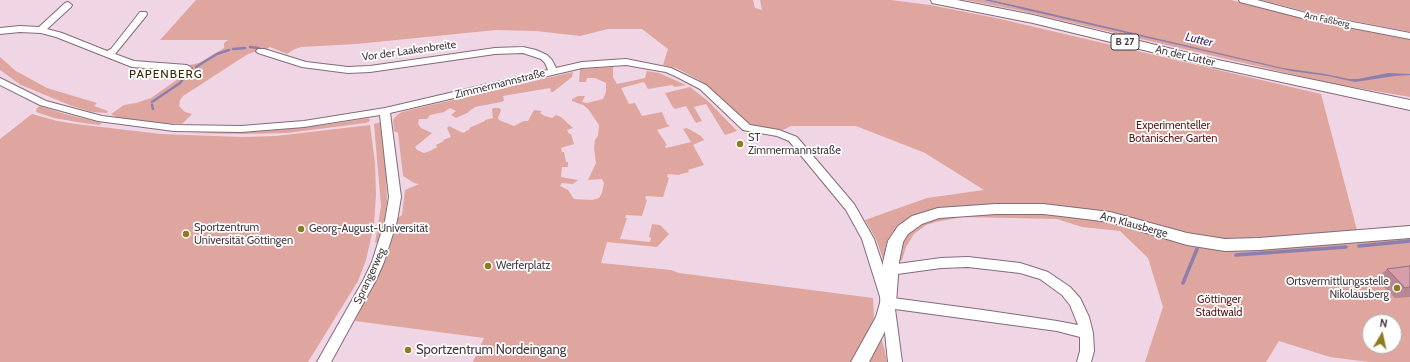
<!DOCTYPE html>
<html>
<head>
<meta charset="utf-8">
<style>
	body { margin:0 }
	#map { position:relative; width:1410px; height:362px; overflow:hidden; background:#f0d6e5; font-family:Cabin,sans-serif }
	canvas { display:block }
	.north { position:absolute; left:1362px; top:314px; width:40px; height:40px; box-sizing:border-box; background:#fff; border:1px solid #b4b0b2; border-radius:50%; rotate:9deg; font-size:11px; font-weight:700; line-height:16px; text-align:center; color:#43393f }
	.north::after { content:''; display:block; margin:auto; width:14px; height:18px; background:#91791f; clip-path:polygon(50% 0,100% 100%,50% 72%,0 100%) }
</style>
</head>
<body>
<div id="map">
<canvas width="1410" height="362"></canvas>
<div class="north">N</div>
</div>
<script>
const g = document.querySelector('canvas').getContext('2d');
g.lineJoin = 'round';
function fill(path, color) {
  g.fillStyle = color;
  g.fill(path, 'evenodd');
}
function toPath(rows) {
  const path = new Path2D();
  for (const r of rows) {
    path.moveTo(r[0], r[1]);
    for (let i = 2; i < r.length; i += 2) path.lineTo(r[i], r[i + 1]);
  }
  return path;
}
function trace(path, color, width, dash) {
  g.strokeStyle = color;
  g.lineWidth = width;
  g.lineCap = dash ? 'butt' : 'round';
  g.setLineDash(dash || []);
  g.stroke(path);
}
function write(font, color, halo, rows, align = 'center') {
  g.font = font + ' Cabin,sans-serif';
  g.lineWidth = 3.5;
  g.setLineDash([]);
  g.textBaseline = 'middle';
  g.strokeStyle = halo;
  g.fillStyle = color;
  for (const [text, x, y, turn = 0] of rows) {
    g.save();
    g.translate(x, y);
    g.rotate((+turn || 0) * Math.PI / 180);
    g.textAlign = isNaN(turn) ? turn : align;
    if (halo) g.strokeText(text, 0, 0);
    g.fillText(text, 0, 0);
    g.restore();
  }
}
const green = toPath([
	[196,0,753,0,755,8,762,10,760,0,891,0,930,5,996,18,1321,94,1357,230,1410,225,1410,362,1369,362,1330,357,1279,341,1266,362,1145,362,1163,307,1148,258,1120,231,1082,227,1057,219,962,217,936,222,926,225,914,234,906,247,902,260,897,263,899,246,906,235,918,225,932,218,963,213,1042,211,1086,216,1084,209,1015,205,943,209,923,212,909,219,896,230,889,242,885,262,884,262,876,239,865,220,927,198,984,190,925,153,856,126,791,126,783,130,751,126,701,81,676,68,663,65,668,49,642,29,608,29,580,36,536,31,496,30,356,44,301,47,293,50,287,54,270,47,259,54,254,52,248,54,183,96,180,100,179,106,185,112,192,114,182,124,155,123,118,118,111,114,124,105,136,103,151,98,185,74,184,70,189,65,199,63,224,48,224,43,228,40,160,40],
	[1370,322,1394,322,1394,346,1370,346],
	[965,0,983,0,1017,8,1018,6,991,0,1231,0,1318,22,1410,40,1410,97,1329,83,1017,10],
	[1261,0,1410,0,1410,32,1300,10],
	[0,57,16,71,47,88,97,103,94,106,108,111,107,113,92,112,72,106,21,85,0,70],
	[613,67,613,77,617,84,645,78,647,71,659,73,686,85,675,87,672,85,648,89,644,82,621,88,629,104,635,103,642,116,662,112,667,124,670,126,657,130,667,145,665,146,666,148,691,142,683,129,687,128,701,136,704,140,693,145,704,165,688,170,689,172,678,175,668,174,667,177,669,178,663,197,646,196,645,199,647,200,642,216,626,215,625,218,627,218,620,239,650,242,651,238,649,237,652,224,660,225,669,234,657,247,607,242,601,263,671,270,679,273,873,298,874,318,884,347,887,362,473,362,484,338,355,321,389,250,398,218,402,215,405,190,419,184,414,183,403,176,398,133,394,131,393,120,397,115,402,112,414,109,573,72,572,77,553,92,551,92,550,88,503,96,504,101,501,102,475,107,467,113,456,118,451,115,456,111,450,108,444,112,430,115,427,119,419,119,418,124,421,128,432,133,415,147,417,150,424,153,430,151,437,147,436,145,444,141,443,140,451,137,447,128,449,126,463,133,470,129,469,128,485,121,485,120,493,118,492,109,494,108,499,108,501,110,498,118,499,120,514,126,524,121,528,121,534,110,542,111,540,113,545,116,552,118,556,115,561,117,573,128,567,130,569,134,571,134,574,144,561,148,562,152,564,152,566,162,568,162,568,167,562,167,561,177,578,180,573,184,562,183,560,186,568,190,574,199,592,200,599,198,602,193,604,183,602,179,588,180,596,163,594,148,595,140,598,136,599,125,588,109,583,105,572,101,572,99,578,96,585,96,582,102,587,103,603,99,606,92,606,83,595,78,587,78,586,82,579,82,580,69],
	[690,87,708,101,737,131,725,135,706,104,694,107,702,121,696,123,686,106,675,109,672,106,665,93],
	[40,106,65,114,102,123,99,125,83,123,54,118,36,112,37,108],
	[32,114,57,121,76,124,161,134,242,137,276,136,370,125,375,163,376,195,374,225,366,260,358,281,308,362,0,362,0,139],
	[369,118,370,121,366,123,287,133,243,134,186,133,265,131,324,125],
	[381,122,386,165,387,202,384,224,379,242,375,243,381,206,374,124]
]);
const water = toPath([
	[983,0,991,0,1018,6,1283,68,1325,74,1349,79,1358,79,1388,73,1410,74,1410,75,1395,76,1355,82,1328,76,1291,71]
]);
const streamFar1 = toPath([
	[250,47,259,48],
	[233,49,245,48],
	[196,67,217,54,229,50],
	[152,102,180,83,186,75],
	[152,105,153,109]
]);
const stream = toPath([
	[1359,246,1410,241],
	[1236,255,1346,247],
	[1183,283,1197,249]
]);
const minor = toPath([
	[68,2,72,5,71,7,47,29,62,33,107,51,111,49,140,12,146,12,147,14,146,16,115,54,134,61,187,65,192,68,187,71,132,67,56,37,41,33,20,32,0,34,0,28,20,26,39,27,65,3,68,2],
	[523,47,536,50,547,55,552,60,556,68,582,62,626,59,671,68,706,85,750,125,779,130,797,137,854,204,874,239,884,269,886,267,890,265,941,258,968,257,1020,263,1048,272,1070,287,1080,298,1089,317,1093,333,1094,351,1091,362,1077,362,1080,351,1080,337,1057,331,895,309,902,362,888,362,882,303,862,239,846,210,789,141,777,136,743,130,700,89,677,77,666,72,626,65,582,68,390,113,401,197,397,221,384,262,376,280,331,362,317,362,364,279,372,262,385,221,389,197,380,115,304,127,241,132,174,131,98,121,40,105,0,85,0,78,46,101,102,116,174,125,241,126,304,121,385,108,548,70,545,63,541,59,523,53,495,54,370,72,348,73,302,67,258,53,256,51,258,49,264,49,306,62,348,67,370,66,495,48,523,47],
	[968,267,1020,273,1040,279,1062,295,1070,305,1078,325,1057,321,983,310,893,298,886,273,890,275,941,268,968,267]
]);
const tertiary = toPath([
	[1239,0,1257,0,1306,13,1410,33,1410,39,1306,19,1240,2,1239,0],
	[996,204,1043,204,1110,212,1187,233,1225,239,1259,238,1410,226,1410,238,1259,250,1225,251,1187,245,1110,222,1061,216,1043,214,996,214,939,218,922,224,908,234,903,242,899,262,896,303,892,318,869,362,851,362,876,317,880,303,883,262,888,241,898,226,912,216,938,208,996,204]
]);
const primary = toPath([
	[931,0,957,0,1033,15,1213,59,1410,100,1410,110,1213,67,1033,23,937,4,932,3,931,0]
]);
const wall = toPath([
	[1410,266,1410,297,1395,298,1376,279,1387,269]
]);
const building = toPath([
	[1410,266,1410,287,1405,288,1387,269,1410,266]
]);
const markers = [
	[740,144,4,"#91791f"],
	[301,229,4,"#91791f"],
	[186,234,4,"#91791f"],
	[488,266,4,"#91791f"],
	[1397,288,4,"#91791f"],
	[408,350,4,"#91791f"]
];
const farStreetnames = [
	["Am Faßberg",1327,20,12]
];
const shields = [
	[1125,42,28]
];
const shieldNames = [
	["B 27",1125,42]
];
const streetNames = [
	["Vor der Laakenbreite",409,51,-8],
	["An der Lutter",1185,56,13],
	["Zimmermannstraße",500,84,-14],
	["Am Klausberge",1134,225,15],
	["Sprangerweg",370,276,-65]
];
const parkNames = [
	["Experimenteller",1173,126],
	["Botanischer Garten",1173,139],
	["Göttinger",1219,300],
	["Stadtwald",1219,313]
];
const poiNames = [
	["ST",748,138],
	["Zimmermannstraße",748,151],
	["Sportzentrum",194,228],
	["Universität Göttingen",194,241],
	["Georg-August-Universität",309,229],
	["Werferplatz",496,266],
	["Ortsvermittlungsstelle",1389,282,"right"],
	["Nikolausberg",1389,295,"right"]
];
const waterNames = [
	["Lutter",1199,40,13]
];
const neighbourhoodNames = [
	["PAPENBERG",166,74]
];
const nearPoinames = [
	["Sportzentrum Nordeingang",416,350]
];
fill(green, '#dea69f');
fill(water, '#8c7fad');
trace(streamFar1, '#8c7fad', 2.5);
trace(stream, '#8c7fad', 3.5);
trace(minor, '#836b79', 2);
trace(tertiary, '#836b79', 2);
trace(primary, '#836b79', 2);
fill(minor, '#fff');
fill(tertiary, '#fff');
fill(primary, '#fff');
fill(wall, '#b88892');
fill(building, '#d69eaa');
trace(building, '#966f77', 1);
for (const [x, y, r, color] of markers) {
  const dot = new Path2D();
  dot.arc(x, y, r, 0, 2 * Math.PI);
  g.fillStyle = color;
  g.fill(dot);
  trace(dot, '#fff', 1.5);
}
write('9px', '#43393f', '#fff', farStreetnames);
for (const [x, y, w] of shields) {
  const box = new Path2D();
  box.roundRect(x - w / 2, y - 8, w, 16, 3);
  g.fillStyle = '#fff';
  g.fill(box);
  trace(box, '#43393f', 1);
}
write('bold 10px', '#43393f', null, shieldNames);
write('11px', '#43393f', '#fff', streetNames);
write('11px', '#571412', '#fff', parkNames);
write('11px', '#43393f', '#fff', poiNames, 'left');
write('italic 12px', '#3b2761', '#fff', waterNames);
g.letterSpacing = '1px';
write('12px', '#352a00', '#fff', neighbourhoodNames);
g.letterSpacing = '0px';
write('13px', '#43393f', '#fff', nearPoinames, 'left');
</script>
</body>
</html>
